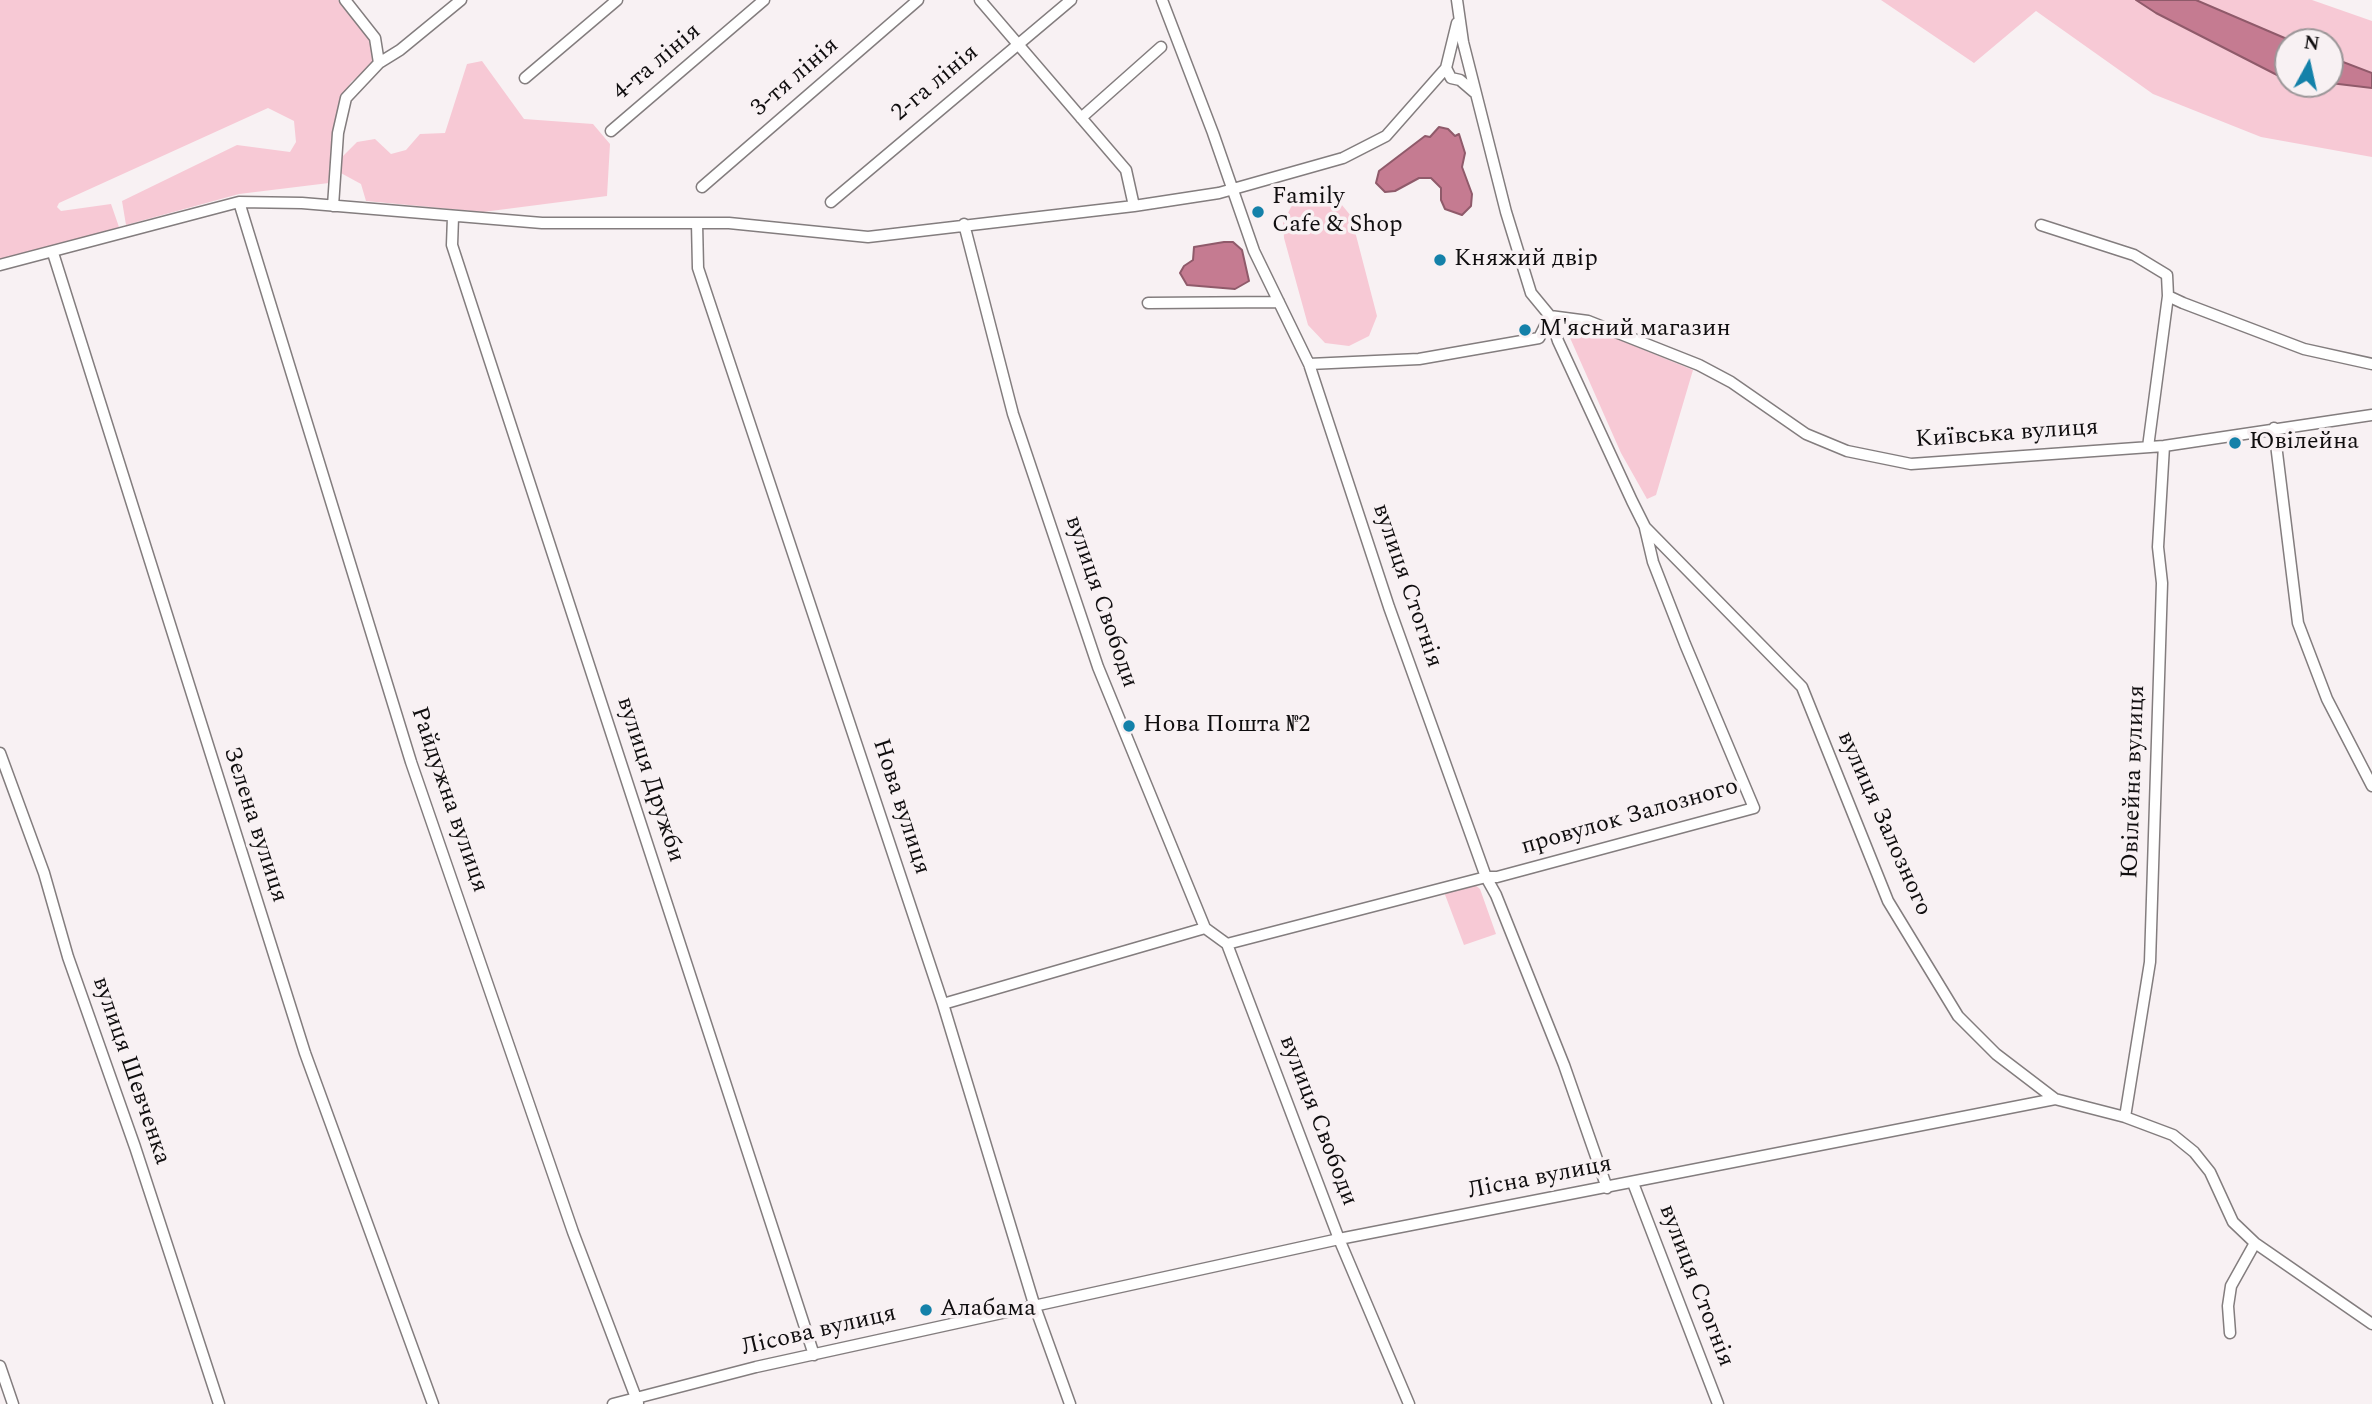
<!DOCTYPE html>
<html>
<head>
<meta charset="utf-8">
<style>
	body { margin:0 }
	#map { position:relative; width:2372px; height:1404px; overflow:hidden; background:#f8f1f3; font-family:Spectral,serif }
	canvas { display:block }
	.north { position:absolute; left:2274px; top:28px; width:70px; height:70px; box-sizing:border-box; background:#f8f1f3; border:2px solid #9b9698; border-radius:50%; rotate:8deg; font-size:19px; font-weight:700; line-height:28px; text-align:center; color:#100e0f }
	.north::after { content:''; display:block; margin:auto; width:24px; height:32px; background:#1481a9; clip-path:polygon(50% 0,100% 100%,50% 72%,0 100%) }
</style>
</head>
<body>
<div id="map">
<canvas width="2372" height="1404"></canvas>
<div class="north">N</div>
</div>
<script>
const g = document.querySelector('canvas').getContext('2d');
g.lineJoin = 'round';
function fill(path, color) {
  g.fillStyle = color;
  g.fill(path, 'evenodd');
}
function toPath(rows) {
  const path = new Path2D();
  for (const r of rows) {
    path.moveTo(r[0], r[1]);
    for (let i = 2; i < r.length; i += 2) path.lineTo(r[i], r[i + 1]);
  }
  return path;
}
function trace(path, color, width, dash) {
  g.strokeStyle = color;
  g.lineWidth = width;
  g.lineCap = dash ? 'butt' : 'round';
  g.setLineDash(dash || []);
  g.stroke(path);
}
function write(font, color, halo, rows, align = 'center') {
  g.font = font + ' Spectral,serif';
  g.lineWidth = 7;
  g.setLineDash([]);
  g.textBaseline = 'middle';
  g.strokeStyle = halo;
  g.fillStyle = color;
  for (const [text, x, y, turn = 0] of rows) {
    g.save();
    g.translate(x, y);
    g.rotate((+turn || 0) * Math.PI / 180);
    g.textAlign = isNaN(turn) ? turn : align;
    if (halo) g.strokeText(text, 0, 0);
    g.fillText(text, 0, 0);
    g.restore();
  }
}
const green = toPath([
	[0,0,338,0,372,41,375,63,351,82,338,106,329,183,239,194,126,225,122,201,237,145,290,152,296,142,294,121,268,108,59,203,57,207,61,211,111,204,119,227,45,251,0,260],
	[1881,0,2312,0,2372,21,2372,157,2261,137,2153,94,2036,11,1974,63],
	[2288,42,2330,42,2330,84,2288,84],
	[482,61,524,119,593,124,610,144,607,196,483,212,366,201,361,184,339,172,342,157,357,142,375,139,391,154,406,150,420,134,445,133,467,64],
	[1318,193,1337,199,1351,216,1377,316,1369,336,1349,346,1325,343,1308,325,1284,238,1283,223,1293,203],
	[1571,320,1693,370,1656,495,1647,499,1621,453,1567,331,1566,324],
	[1474,884,1480,889,1496,934,1464,945,1444,892]
]);
const water = toPath([
	[2136,0,2196,0,2294,42,2288,42,2288,77,2279,76,2156,13,2136,0],
	[2330,57,2372,73,2372,88,2330,83,2330,57],
	[1439,127,1448,129,1455,136,1459,134,1465,153,1462,167,1472,194,1471,206,1462,215,1445,209,1441,200,1441,188,1431,178,1419,178,1395,191,1385,192,1376,183,1379,171,1425,136,1430,137,1439,127],
	[1224,242,1233,242,1242,250,1249,281,1235,289,1187,285,1180,273,1184,266,1193,260,1194,247,1224,242]
]);
const minor = toPath([
	[345,0,375,38,379,63],
	[980,0,1126,170,1134,206],
	[1162,0,1213,133,1254,251,1309,364,1389,607,1486,877,1496,895,1564,1065,1607,1188],
	[1457,0,1463,42,1506,212,1531,293,1550,316,1558,341,1632,501,1645,527,1802,687,1888,901,1958,1016,1996,1054,2055,1099,2125,1117,2173,1135,2194,1152,2210,1172,2233,1222,2255,1243,2372,1324],
	[1457,23,1446,68,1451,78,1460,80,1474,92],
	[525,78,617,0],
	[1081,118,1161,47],
	[611,131,764,0],
	[702,187,918,0],
	[239,202,411,762,573,1232,638,1403],
	[831,202,1071,0],
	[333,206,338,133,346,98,379,63,400,50,461,0],
	[453,217,452,245,814,1355],
	[697,223,698,268,943,1004,1034,1304,1070,1404],
	[964,224,1013,414,1098,667,1205,928,1227,944,1339,1239,1409,1404],
	[2041,225,2134,255,2167,275,2168,296,2183,303,2304,349,2372,364],
	[53,253,305,1053,433,1404],
	[0,265,239,202,302,203,542,223,729,223,868,237,1134,206,1219,193,1343,158,1386,136,1446,68],
	[1148,303,1279,302],
	[1550,316,1588,321,1699,365,1731,382,1806,434,1847,451,1911,464,2164,446,2372,415],
	[1309,364,1419,359,1539,338,1550,316],
	[2274,428,2298,623,2327,699,2372,786],
	[2148,447,2168,296],
	[0,753,44,873,68,957,135,1147,219,1404],
	[1227,944,1486,877,1497,877,1754,808,1685,644,1653,562,1645,528],
	[943,1004,1205,928],
	[2125,1117,2150,962,2162,583,2158,547,2164,446],
	[1633,1183,1718,1404],
	[2230,1333,2228,1306,2231,1286,2255,1243],
	[0,1366,13,1404],
	[613,1404,756,1367,1339,1239,2055,1099]
]);
const markers = [
	[1258,212,7,"#1481a9"],
	[1440,260,7,"#1481a9"],
	[1525,330,7,"#1481a9"],
	[2235,443,7,"#1481a9"],
	[1129,726,7,"#1481a9"],
	[926,1310,7,"#1481a9"]
];
const streetNames = [
	["4-та лінія",658,63,-40],
	["3-тя лінія",796,78,-41],
	["2-га лінія",936,84,-40],
	["Київська вулиця",2007,435,-4],
	["вулиця Стогнія",1406,586,71],
	["вулиця Свободи",1100,602,71],
	["вулиця Дружби",649,780,72],
	["Ювілейна вулиця",2135,782,-88],
	["Райдужна вулиця",448,800,71],
	["Нова вулиця",900,807,72],
	["провулок Залозного",1630,818,-16],
	["вулиця Залозного",1883,824,66],
	["Зелена вулиця",254,825,72],
	["вулиця Шевченка",130,1071,71],
	["вулиця Свободи",1317,1121,69],
	["Лісна вулиця",1540,1179,-11],
	["вулиця Стогнія",1695,1286,69],
	["Лісова вулиця",819,1332,-13]
];
const poiNames = [
	["Family",1272,198],
	["Cafe & Shop",1272,226],
	["Княжий двір",1454,260],
	["М'ясний магазин",1539,330],
	["Ювілейна",2249,443],
	["Нова Пошта №2",1143,726],
	["Алабама",940,1310]
];
fill(green, '#f7c9d5');
fill(water, '#c57b91');
trace(water, '#8f5a6a', 2);
trace(minor, '#837d7e', 13);
trace(minor, '#fff', 10);
for (const [x, y, r, color] of markers) {
  const dot = new Path2D();
  dot.arc(x, y, r, 0, 2 * Math.PI);
  g.fillStyle = color;
  g.fill(dot);
  trace(dot, '#f8f1f3', 2.5);
}
write('24px', '#100e0f', '#f8f1f3', streetNames);
write('24px', '#100e0f', '#f8f1f3', poiNames, 'left');
</script>
</body>
</html>
